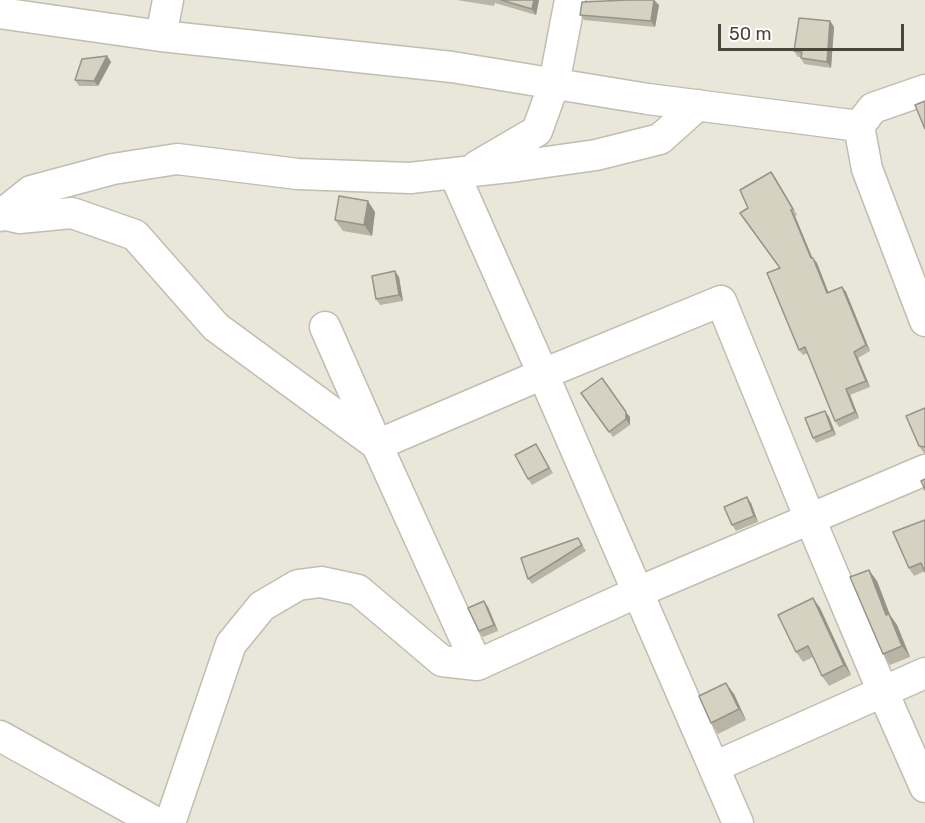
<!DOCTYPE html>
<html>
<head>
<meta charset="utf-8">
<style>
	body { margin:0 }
	#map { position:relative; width:925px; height:823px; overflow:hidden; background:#f5f4ec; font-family:Rubik,sans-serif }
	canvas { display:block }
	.scale { position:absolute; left:718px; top:24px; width:186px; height:27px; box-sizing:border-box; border:3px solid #49463a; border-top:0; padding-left:8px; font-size:18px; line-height:21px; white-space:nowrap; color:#49463a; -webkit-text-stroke:4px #fff; paint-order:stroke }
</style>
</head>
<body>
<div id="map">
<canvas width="925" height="823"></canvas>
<div class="scale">50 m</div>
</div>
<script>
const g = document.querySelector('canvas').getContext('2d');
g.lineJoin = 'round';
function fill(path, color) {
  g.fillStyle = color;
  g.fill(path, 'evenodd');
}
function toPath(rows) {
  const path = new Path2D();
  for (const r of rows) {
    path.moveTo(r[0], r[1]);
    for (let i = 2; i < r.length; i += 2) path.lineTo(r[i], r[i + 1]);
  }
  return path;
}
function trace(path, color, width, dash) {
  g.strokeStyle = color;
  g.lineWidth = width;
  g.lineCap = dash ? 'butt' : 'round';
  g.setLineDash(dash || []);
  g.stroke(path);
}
const residential = toPath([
	[0,0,925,0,925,823,0,823]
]);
const minor = toPath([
	[0,13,161,36,452,67,648,99,859,126],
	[161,36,168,0],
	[925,90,873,108,859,126,867,169,925,321],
	[477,166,537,131,554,84,570,0],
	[454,173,543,374,738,823],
	[2,214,31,191,113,169,177,159,298,174,410,178,518,166,596,155,660,139,698,105],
	[0,216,2,214,19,218,72,213,135,235,216,327,377,445,543,374,721,301,810,519,883,692,925,787],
	[325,327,377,445,477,665],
	[0,736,157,823],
	[714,767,925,673],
	[170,823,231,644,262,606,298,585,321,582,358,590,442,661,477,665,638,592,925,470]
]);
const wall = toPath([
	[457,0,539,0,536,15,495,3,494,6],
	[659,5,655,27,584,20,580,15],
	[830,21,834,27,831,68,804,64,801,58,801,57,798,57,794,51],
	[107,56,111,62,98,86,79,86,75,80],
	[775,177,797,215,795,216,812,258,817,263,828,292,842,287,846,292,870,351,858,358,870,387,850,395,859,418,839,427,835,421,808,353,803,355,799,350,780,268,748,208],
	[375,212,372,236,343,231,335,220],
	[395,271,399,277,403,301,380,305,376,299],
	[581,393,630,417,630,425,613,437],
	[925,408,925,453,924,453,919,446],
	[825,411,829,417,836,435,816,443,813,438],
	[540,450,553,473,532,485,528,479],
	[751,503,758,522,736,531,732,525],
	[925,520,925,571,914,576,909,568],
	[578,538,586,551,532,584,528,579],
	[877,581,890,615,897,625,910,657,890,665,883,654],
	[813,598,820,608,851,675,829,686,822,676,813,657,803,662,796,652],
	[488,607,498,631,483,637,479,631],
	[734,694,746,720,718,734,711,723]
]);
const shadedWall = toPath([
	[534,0,539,0,536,15,532,9],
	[654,0,659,5,655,27,651,21],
	[830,21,834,27,831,68,827,62],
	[107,56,111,62,98,86,94,81],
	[368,201,375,212,372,236,364,225],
	[791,210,795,216,815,264,811,258],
	[813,258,817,263,831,299,827,293],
	[395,271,399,277,403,301,399,295],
	[842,287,846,292,870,351,866,345],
	[854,352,858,358,870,387,866,381],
	[846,389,850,395,859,418,855,412],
	[825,411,829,417,836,435,832,430],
	[626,412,630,417,630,425,626,419],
	[747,497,751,503,758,522,754,516],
	[869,570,877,581,890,615,897,625,910,657,902,646,886,615],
	[813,598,820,608,851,675,844,665],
	[484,601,488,607,498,631,494,625],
	[726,683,734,694,746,720,739,709]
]);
const building = toPath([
	[501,0,534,0,532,9,501,0],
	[628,0,654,0,651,21,580,15,582,2,628,0],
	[799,18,830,21,827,62,801,58,802,52,794,51,799,18],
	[107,56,94,81,75,80,82,59,107,56],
	[925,101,925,129,915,105,925,101],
	[771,172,793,209,791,210,811,258,813,258,827,293,842,287,866,345,854,352,866,381,846,389,855,412,835,421,805,347,799,350,767,273,780,268,740,213,748,208,740,190,771,172],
	[339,196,368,201,364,225,335,220,339,196],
	[395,271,399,295,376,299,372,276,395,271],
	[602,378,626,412,626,419,609,432,581,393,602,378],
	[925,408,925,447,919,446,906,416,925,408],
	[825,411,832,430,813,438,805,418,825,411],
	[536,444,549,468,528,479,515,455,536,444],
	[925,479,925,490,921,481,925,479],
	[747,497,754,516,732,525,724,507,747,497],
	[925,520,925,572,921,563,909,568,893,532,925,520],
	[578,538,582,545,528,579,521,558,578,538],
	[869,570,886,615,889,614,902,646,883,654,850,577,869,570],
	[813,598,844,665,822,676,808,646,796,652,778,615,813,598],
	[484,601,494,625,479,631,468,608,484,601],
	[726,683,739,709,711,723,699,696,726,683]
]);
fill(residential, '#e8e7da');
trace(minor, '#c0beaf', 33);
trace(minor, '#fff', 30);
fill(wall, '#b8b5a7');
fill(shadedWall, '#969388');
fill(building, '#d6d2c2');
trace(building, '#969388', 1.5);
</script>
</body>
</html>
